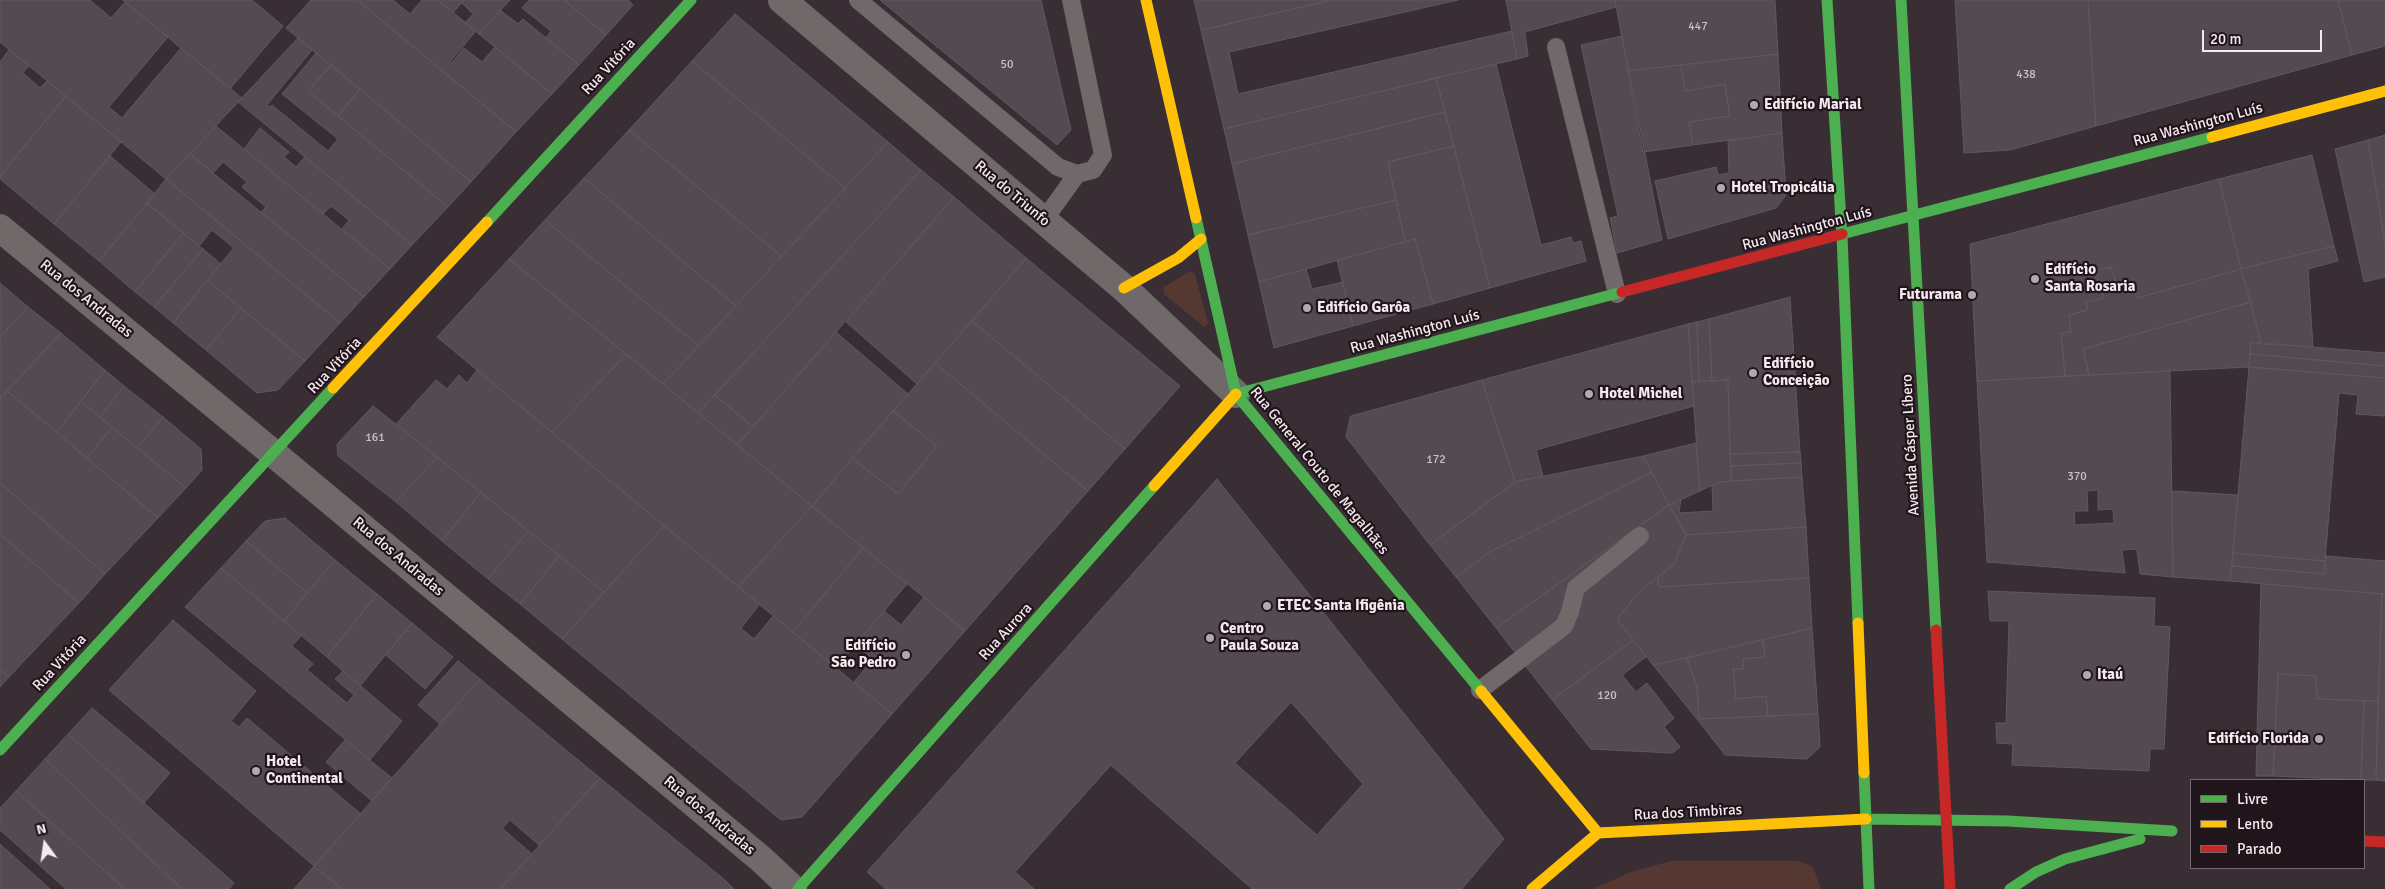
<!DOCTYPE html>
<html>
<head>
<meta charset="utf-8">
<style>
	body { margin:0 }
	#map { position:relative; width:2385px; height:889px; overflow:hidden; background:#392e34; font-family:Signika,sans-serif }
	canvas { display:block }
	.legend { position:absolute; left:2190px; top:779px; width:175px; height:90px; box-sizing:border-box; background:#1f151a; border:1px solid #75696f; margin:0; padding:6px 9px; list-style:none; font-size:15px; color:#f7e8ef }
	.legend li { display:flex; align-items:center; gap:10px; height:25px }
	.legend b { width:25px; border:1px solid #75696f }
	.north { position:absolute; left:20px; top:819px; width:50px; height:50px; -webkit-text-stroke:4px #1f151a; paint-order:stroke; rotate:346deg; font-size:14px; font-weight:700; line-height:20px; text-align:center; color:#f7e8ef }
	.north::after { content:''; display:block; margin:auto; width:18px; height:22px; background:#f7e8ef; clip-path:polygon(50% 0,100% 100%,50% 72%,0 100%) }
	.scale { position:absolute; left:2202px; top:30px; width:120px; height:22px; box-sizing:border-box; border:2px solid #f7e8ef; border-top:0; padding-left:6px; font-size:15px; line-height:18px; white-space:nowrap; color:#f7e8ef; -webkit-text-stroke:4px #1f151a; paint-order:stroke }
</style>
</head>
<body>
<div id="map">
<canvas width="2385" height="889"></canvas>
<ul class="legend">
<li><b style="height:6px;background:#4caf50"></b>Livre</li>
<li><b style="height:6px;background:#ffc107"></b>Lento</li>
<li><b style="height:6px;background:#c62828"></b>Parado</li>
</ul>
<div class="north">N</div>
<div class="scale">20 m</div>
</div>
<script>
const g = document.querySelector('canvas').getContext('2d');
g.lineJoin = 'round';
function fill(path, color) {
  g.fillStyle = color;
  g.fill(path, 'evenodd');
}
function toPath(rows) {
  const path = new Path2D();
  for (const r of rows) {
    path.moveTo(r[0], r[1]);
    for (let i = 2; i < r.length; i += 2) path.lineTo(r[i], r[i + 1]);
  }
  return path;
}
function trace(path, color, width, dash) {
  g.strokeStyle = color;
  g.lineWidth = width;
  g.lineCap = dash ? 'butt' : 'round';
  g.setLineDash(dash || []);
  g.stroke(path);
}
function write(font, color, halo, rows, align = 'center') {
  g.font = font + ' Signika,sans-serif';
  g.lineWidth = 4.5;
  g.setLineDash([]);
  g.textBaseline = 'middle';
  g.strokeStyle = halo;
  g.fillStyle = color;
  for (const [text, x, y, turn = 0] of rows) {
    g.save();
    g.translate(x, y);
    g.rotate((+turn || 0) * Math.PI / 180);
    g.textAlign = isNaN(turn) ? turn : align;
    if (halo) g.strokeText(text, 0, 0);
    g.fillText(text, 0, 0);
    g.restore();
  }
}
const green = toPath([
	[1190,271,1195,274,1208,323,1206,326,1204,327,1164,294,1164,287],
	[1671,861,1799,861,1813,867,1821,889,1593,889,1631,872]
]);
const building = toPath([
	[0,0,90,0,111,18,125,2,168,37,109,107,122,118,181,48,242,98,166,179,0,42,0,0],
	[123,0,252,0,283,26,230,89,123,0],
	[311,0,357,0,516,132,471,182,286,28,311,0],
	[357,0,393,0,410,14,422,0,438,0,476,31,450,62,451,64,464,48,482,62,495,47,552,94,516,132,357,0],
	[438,0,464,0,453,13,438,0],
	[464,0,510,0,479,34,465,23,473,14,462,3,464,0],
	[529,0,564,0,606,35,579,65,546,38,551,31,522,8,529,0],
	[564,0,628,0,633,5,606,35,564,0],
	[880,0,1041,0,1071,130,1057,145,880,0],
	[1194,0,1333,0,1201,30,1194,0],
	[1333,0,1458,0,1229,52,1238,94,1512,31,1517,59,1224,129,1201,30,1333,0],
	[1506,0,1615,0,1616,7,1525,32,1528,56,1517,59,1506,0],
	[1615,0,1775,0,1778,54,1628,71,1615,0],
	[1955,0,2088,0,2096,126,2010,150,1964,153,1955,0],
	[2088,0,2338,0,2352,55,2096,126,2088,0],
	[2338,0,2385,0,2385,46,2352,55,2338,0],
	[500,10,518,24,523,19,579,65,552,94,479,34,500,10],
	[735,14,888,142,845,188,692,61,735,14],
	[1622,36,1662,240,1617,253,1610,218,1618,216,1581,45,1622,36],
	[298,38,312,50,267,105,271,107,272,105,328,151,338,139,282,94,316,53,331,65,308,91,448,207,412,245,238,102,298,38],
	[9,50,29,66,23,73,40,88,47,81,66,96,0,176,0,62,9,50],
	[1778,54,1782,133,1693,145,1689,122,1730,116,1725,84,1685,91,1681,65,1778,54],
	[692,61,845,188,781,256,629,130,692,61],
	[1496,64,1541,245,1571,237,1573,243,1581,241,1586,261,1490,288,1436,78,1496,64],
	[331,65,360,89,338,116,308,91,331,65],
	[1681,65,1685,91,1725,84,1730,116,1689,122,1693,145,1643,152,1628,71,1681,65],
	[1436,78,1445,112,1232,164,1224,129,1436,78],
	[360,89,471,182,448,207,338,116,360,89],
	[66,96,121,142,54,224,0,179,0,176,66,96],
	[1445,112,1454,146,1388,162,1396,200,1248,235,1232,164,1445,112],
	[216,126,390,269,364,297,261,212,266,207,242,187,247,182,223,162,213,173,190,154,216,126],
	[260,128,289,152,284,157,296,167,305,157,412,245,390,269,342,229,349,220,331,206,323,214,244,149,260,128],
	[629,130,781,256,736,306,584,178,629,130],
	[1782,133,1786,195,1776,208,1668,239,1655,181,1716,167,1718,175,1729,173,1728,141,1782,133],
	[2385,135,2385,244,2368,140,2385,135],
	[2368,140,2385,244,2385,277,2364,282,2335,149,2368,140],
	[888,142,921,170,698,413,663,384,888,142],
	[1454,146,1490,288,1433,304,1415,239,1405,242,1388,162,1454,146],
	[190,154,364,297,340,323,166,179,190,154],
	[2312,155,2334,246,2241,269,2219,179,2312,155],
	[110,156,155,194,99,261,54,224,110,156],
	[921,170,954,197,753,427,715,395,921,170],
	[584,178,736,306,699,346,545,220,584,178],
	[166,179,340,323,305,361,207,280,234,248,212,230,199,246,147,203,166,179],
	[2219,179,2241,269,2137,298,2132,288,2119,292,2111,267,2096,271,2104,298,2086,302,2088,310,2069,315,2071,332,2061,333,2065,376,1977,381,1970,244,2219,179],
	[954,197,1026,258,917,384,846,322,954,197],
	[1396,200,1405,242,1259,282,1248,235,1396,200],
	[147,203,183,233,135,292,99,261,147,203],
	[545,220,699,346,663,384,509,259,545,220],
	[183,233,203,249,154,307,135,292,183,233],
	[1415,239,1433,304,1353,326,1337,260,1415,239],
	[2334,246,2338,261,2308,269,2313,347,2261,344,2241,269,2334,246],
	[203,249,221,264,173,323,154,307,203,249],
	[1026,258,1180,386,1125,449,972,321,1026,258],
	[509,259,626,354,552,432,437,337,509,259],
	[2111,267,2119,292,2132,288,2137,298,2241,269,2251,302,2083,349,2089,375,2065,376,2061,333,2071,332,2069,315,2088,310,2086,302,2104,298,2096,271,2111,267],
	[1306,269,1312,289,1343,282,1353,326,1274,348,1259,282,1306,269],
	[207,280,241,308,206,350,173,323,207,280],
	[0,283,28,307,0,337,0,283],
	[1790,297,1800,452,1730,454,1728,380,1712,381,1709,319,1790,297],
	[2251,302,2261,344,2251,342,2249,367,2089,375,2083,349,2251,302],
	[28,307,61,333,0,399,0,337,28,307],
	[241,308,305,361,278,390,257,393,206,350,241,308],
	[1709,319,1712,381,1699,381,1697,322,1709,319],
	[972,321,1125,449,1088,491,935,363,972,321],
	[1697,322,1699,381,1692,382,1688,324,1697,322],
	[1688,324,1694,406,1536,450,1543,476,1515,482,1482,380,1688,324],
	[836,332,908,394,812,506,737,445,836,332],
	[61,333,105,370,57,432,7,391,61,333],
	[2251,342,2385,353,2385,366,2250,354,2251,342],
	[626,354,812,506,738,587,552,432,626,354],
	[2250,354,2385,366,2385,378,2249,367,2250,354],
	[935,363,1088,491,965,631,812,506,852,458,898,494,937,446,893,411,935,363],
	[2249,367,2385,378,2385,416,2356,414,2358,395,2339,393,2325,561,2233,553,2249,367],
	[105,370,124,386,100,417,81,401,105,370],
	[477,370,664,526,604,592,396,424,436,380,447,389,459,375,467,383,477,370],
	[2170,371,2173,577,2140,574,2137,549,2122,550,2125,573,1987,562,1977,381,2170,371],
	[2098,490,2098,510,2113,509,2114,523,2075,525,2074,511,2088,511,2087,491,2098,490],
	[1482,380,1515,482,1430,545,1346,437,1350,418,1351,416,1482,380],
	[1728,380,1731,481,1719,482,1700,491,1692,382,1728,380],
	[124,386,163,417,137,448,100,417,124,386],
	[7,391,158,518,105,574,0,483,0,399,7,391],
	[715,395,753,427,737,445,698,413,715,395],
	[81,401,112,427,87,458,57,432,81,401],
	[373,406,437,457,396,502,338,456,337,444,373,406],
	[893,411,937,446,898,494,852,458,893,411],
	[163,417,201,449,202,470,186,488,137,448,163,417],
	[112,427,186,488,158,518,87,458,112,427],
	[1696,443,1700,491,1669,505,1643,456,1696,443],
	[1800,452,1801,463,1731,466,1730,454,1800,452],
	[1643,456,1652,472,1490,552,1456,577,1430,545,1515,482,1643,456],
	[437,457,481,492,442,541,396,502,437,457],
	[1801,463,1802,477,1731,481,1731,466,1801,463],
	[1652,472,1669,505,1496,628,1456,577,1490,552,1652,472],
	[1802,477,1806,527,1686,535,1669,505,1681,499,1679,513,1713,511,1712,485,1719,482,1802,477],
	[1217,479,1504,839,1462,889,1252,889,1111,765,1015,872,1034,889,886,889,867,872,1217,479],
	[1291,702,1363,784,1317,835,1235,763,1291,702],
	[0,483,105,574,79,603,0,534,0,483],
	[2172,491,2238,495,2230,581,2173,577,2172,491],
	[481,492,528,531,488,579,442,541,481,492],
	[1669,505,1686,535,1674,564,1638,593,1617,619,1633,640,1552,700,1496,628,1669,505],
	[812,506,863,548,793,632,738,587,812,506],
	[285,518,335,560,307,593,246,541,265,521,285,518],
	[664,526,760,604,741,628,754,639,773,616,892,714,802,817,781,820,562,639,664,526],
	[1806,527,1809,578,1659,587,1658,577,1674,564,1686,535,1806,527],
	[528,531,559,556,520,604,488,579,528,531],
	[0,534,79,603,9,677,0,669,0,534],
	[246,541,307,593,284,621,221,568,246,541],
	[863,548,907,584,836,668,793,632,863,548],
	[2233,553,2325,561,2324,574,2232,566,2233,553],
	[559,556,604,592,562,639,520,604,559,556],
	[2326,556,2385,561,2385,594,2230,581,2232,566,2324,574,2326,556],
	[335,560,377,594,327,657,284,621,335,560],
	[221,568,301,636,292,646,313,664,307,670,347,703,354,695,335,679,343,671,402,721,370,760,185,607,221,568],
	[1658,577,1659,587,1809,578,1812,628,1653,665,1617,619,1638,593,1658,577],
	[2261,584,2382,594,2378,701,2317,699,2316,676,2278,674,2273,776,2256,776,2261,584],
	[1988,591,2155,598,2154,626,2170,627,2164,749,2150,749,2149,771,2012,765,2013,744,1997,743,1996,723,2006,723,2009,621,1990,621,1988,591],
	[377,594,412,623,360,686,327,657,377,594],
	[2382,594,2385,594,2385,781,2376,780,2382,594],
	[924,597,965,631,892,714,854,682,873,659,856,645,884,611,901,625,924,597],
	[173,620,256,691,231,721,239,727,247,718,361,814,314,866,109,690,173,620],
	[412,623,453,657,425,689,386,655,412,623],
	[1812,628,1818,714,1768,716,1766,696,1736,699,1733,669,1744,669,1743,659,1765,657,1763,640,1812,628],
	[1633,640,1646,657,1622,675,1636,692,1647,683,1674,718,1664,727,1680,747,1672,753,1591,749,1552,700,1633,640],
	[1763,640,1765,657,1743,659,1744,669,1733,669,1736,699,1766,696,1768,716,1699,719,1697,688,1687,658,1763,640],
	[1687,658,1697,688,1699,719,1697,719,1653,665,1687,658],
	[458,661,480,679,440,724,418,705,458,661],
	[0,669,9,677,0,687,0,669],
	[2278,674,2316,676,2317,699,2364,701,2361,780,2273,776,2278,674],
	[480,679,600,778,539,845,510,820,502,828,532,854,500,889,342,889,314,866,480,679],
	[2364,701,2378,701,2376,780,2361,780,2364,701],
	[92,708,170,773,144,803,68,734,92,708],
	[1818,714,1820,747,1807,759,1725,755,1697,719,1818,714],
	[68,734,144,803,234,883,229,889,182,889,45,759,68,734],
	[345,740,392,778,372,801,326,762,345,740],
	[45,759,182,889,125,889,16,791,45,759],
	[600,778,726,881,734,889,500,889,600,778],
	[16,791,125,889,66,889,0,830,0,808,16,791],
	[0,844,50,889,0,889,0,844],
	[314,866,342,889,294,889,314,866]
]);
const lane = toPath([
	[858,0,1058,167,1077,174,1093,170,1103,155,1071,0],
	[1556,47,1617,294],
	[1044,220,1077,174],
	[1480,690,1564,626,1570,612,1576,588,1640,536]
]);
const street = toPath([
	[782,0,1124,288,1236,394],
	[0,228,274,454,761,859,793,889]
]);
const fast = toPath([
	[1827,0,1842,236,1858,623],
	[1901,0,1936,630],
	[1196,218,1236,394,1481,691],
	[487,222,691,0],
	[1842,234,2212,137],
	[1236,394,1622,292],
	[0,750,333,388],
	[1864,773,1869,889],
	[1866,819,2008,821,2172,831],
	[798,889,1154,486],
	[2010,889,2036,872,2065,859,2140,839]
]);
const slow = toPath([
	[1146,0,1196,218],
	[2212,137,2385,91],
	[1124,288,1178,258,1201,239],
	[333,388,487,222],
	[1154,486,1236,394],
	[1858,623,1864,773],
	[1481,691,1598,833],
	[1532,889,1598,833,1866,819]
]);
const jam = toPath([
	[1622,292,1842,234],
	[1936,630,1950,889],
	[2364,841,2385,842]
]);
const markers = [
	[1754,105,5,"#b4a7ae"],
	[1721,188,5,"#b4a7ae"],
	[2035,279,5,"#b4a7ae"],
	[1972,295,5,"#b4a7ae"],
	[1307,308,5,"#b4a7ae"],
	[1753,373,5,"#b4a7ae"],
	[1589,394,5,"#b4a7ae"],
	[1267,606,5,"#b4a7ae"],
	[1210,638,5,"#b4a7ae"],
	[906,655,5,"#b4a7ae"],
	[2087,675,5,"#b4a7ae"],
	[2319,739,5,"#b4a7ae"],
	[256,771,5,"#b4a7ae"]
];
const numberNames = [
	["447",1698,27],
	["50",1007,65],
	["438",2026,75],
	["161",375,438],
	["172",1436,460],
	["370",2077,477],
	["120",1607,696]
];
const streetNames = [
	["Rua Vitória",609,67,-47],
	["Rua Washington Luís",2198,125,-15],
	["Rua do Triunfo",1012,194,40],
	["Rua Washington Luís",1807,229,-15],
	["Rua dos Andradas",86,299,39],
	["Rua Washington Luís",1415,332,-15],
	["Rua Vitória",335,366,-47],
	["Avenida Cásper Líbero",1911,445,-93],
	["Rua General Couto de Magalhães",1319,471,51],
	["Rua dos Andradas",398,557,40],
	["Rua Aurora",1006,632,-48],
	["Rua Vitória",60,663,-47],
	["Rua dos Timbiras",1688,813,-3],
	["Rua dos Andradas",709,816,40]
];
const poiNames = [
	["Edifício Marial",1764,105],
	["Hotel Tropicália",1731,188],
	["Edifício",2045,270],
	["Santa Rosaria",2045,287],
	["Futurama",1962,295,"right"],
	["Edifício Garôa",1317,308],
	["Edifício",1763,364],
	["Conceição",1763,381],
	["Hotel Michel",1599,394],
	["ETEC Santa Ifigênia",1277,606],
	["Centro",1220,629],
	["Paula Souza",1220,646],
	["Edifício",896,646,"right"],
	["São Pedro",896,663,"right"],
	["Itaú",2097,675],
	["Edifício Florida",2309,739,"right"],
	["Hotel",266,762],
	["Continental",266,779]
];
fill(green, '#553832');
fill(building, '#544a52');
trace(building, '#60585e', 1);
trace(lane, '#6f696a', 18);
trace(street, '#6f696a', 28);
trace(fast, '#4caf50', 11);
trace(slow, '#ffc107', 11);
trace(jam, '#c62828', 11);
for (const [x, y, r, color] of markers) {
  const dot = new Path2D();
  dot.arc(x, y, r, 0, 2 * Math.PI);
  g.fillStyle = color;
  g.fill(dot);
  trace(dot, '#1f151a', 2);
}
write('12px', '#cec0c8', null, numberNames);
write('15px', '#f7e8ef', '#1f151a', streetNames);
write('bold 15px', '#f7e8ef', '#1f151a', poiNames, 'left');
</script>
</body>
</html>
